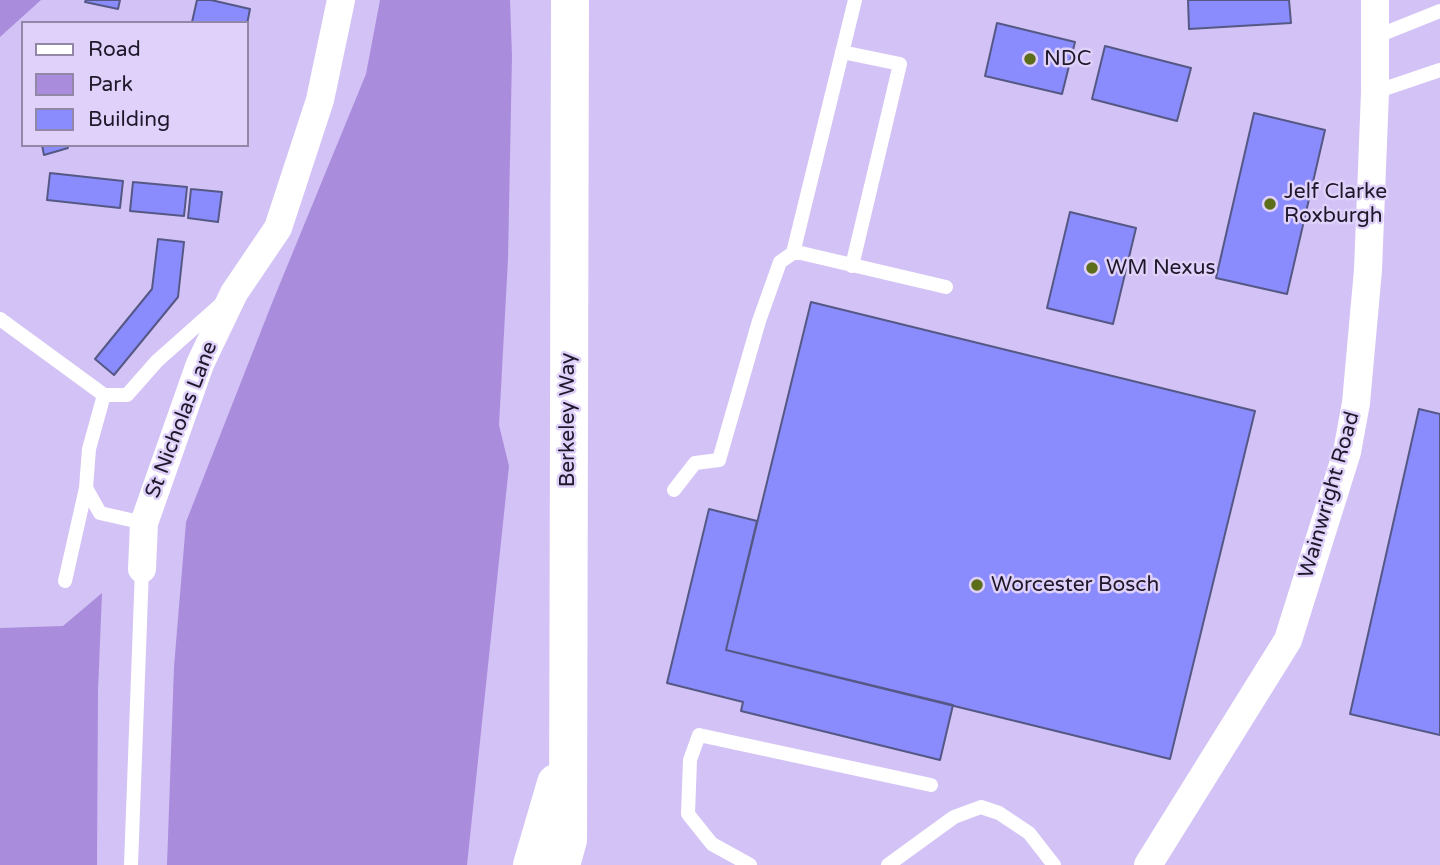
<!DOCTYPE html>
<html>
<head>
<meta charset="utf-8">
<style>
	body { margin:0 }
	#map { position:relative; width:1440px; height:865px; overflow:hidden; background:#d3c2f5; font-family:"Varela Round",sans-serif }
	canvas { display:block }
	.legend { position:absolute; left:21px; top:21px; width:228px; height:126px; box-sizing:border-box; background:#dfd1fa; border:2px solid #9287a7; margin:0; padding:9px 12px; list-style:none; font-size:21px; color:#1e182a }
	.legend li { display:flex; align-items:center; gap:14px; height:35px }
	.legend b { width:35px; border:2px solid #9287a7 }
</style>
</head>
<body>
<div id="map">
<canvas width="1440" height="865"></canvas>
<ul class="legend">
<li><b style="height:9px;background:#fff"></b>Road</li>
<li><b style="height:19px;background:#aa8cdc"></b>Park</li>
<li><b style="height:19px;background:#8a8cfd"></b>Building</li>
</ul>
</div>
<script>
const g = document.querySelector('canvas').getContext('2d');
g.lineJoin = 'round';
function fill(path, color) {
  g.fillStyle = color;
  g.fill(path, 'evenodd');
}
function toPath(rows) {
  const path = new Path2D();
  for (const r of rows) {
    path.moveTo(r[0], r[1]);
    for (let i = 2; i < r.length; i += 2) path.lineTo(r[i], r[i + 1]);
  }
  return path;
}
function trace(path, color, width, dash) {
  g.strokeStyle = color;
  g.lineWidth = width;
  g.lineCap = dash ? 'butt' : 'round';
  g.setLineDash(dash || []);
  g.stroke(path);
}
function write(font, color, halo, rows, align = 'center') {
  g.font = font + ' "Varela Round",sans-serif';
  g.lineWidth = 5;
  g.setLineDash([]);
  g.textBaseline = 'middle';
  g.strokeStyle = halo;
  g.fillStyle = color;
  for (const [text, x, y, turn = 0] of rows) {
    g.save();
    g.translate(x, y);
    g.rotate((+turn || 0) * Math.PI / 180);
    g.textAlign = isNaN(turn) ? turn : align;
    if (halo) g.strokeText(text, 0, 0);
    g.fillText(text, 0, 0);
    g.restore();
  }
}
const green = toPath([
	[0,0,41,0,0,37],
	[380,0,510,0,512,56,508,259,499,425,509,466,467,865,167,865,174,667,186,522,272,303,366,74],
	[102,593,98,691,97,865,0,865,0,628,63,626]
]);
const building = toPath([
	[86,0,120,0,118,9,85,2,86,0],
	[197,0,211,0,250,9,247,24,192,22,197,0],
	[1188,0,1289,0,1291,23,1189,29,1188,0],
	[997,23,1075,42,1062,94,985,76,997,23],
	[1105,46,1191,68,1177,121,1092,99,1105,46],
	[1254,113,1325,130,1287,294,1216,278,1254,113],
	[42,145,67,145,68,148,44,155,42,145],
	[50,173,123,181,120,208,47,200,50,173],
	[133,182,187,187,184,216,130,211,133,182],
	[191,189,222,192,218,222,188,218,191,189],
	[1070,212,1136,228,1113,324,1047,308,1070,212],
	[158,239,184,242,178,297,114,375,95,359,152,289,158,239],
	[811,302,1255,411,1170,759,726,650,811,302],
	[1419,409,1440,414,1440,735,1350,714,1419,409],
	[709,509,757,521,726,650,953,705,940,760,741,711,743,702,667,683,709,509]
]);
const service = toPath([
	[1375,37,1440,11],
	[842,52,900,64,852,266],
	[1375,92,1440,70],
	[793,253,855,0],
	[0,319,104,395,127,395,157,361,220,305],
	[104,395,89,449,86,488,100,513,144,523],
	[674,490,695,463,719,460,759,321,780,262,793,253,801,253,946,287],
	[65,581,86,488],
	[131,865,142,569],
	[750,865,712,844,688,814,690,760,699,735,931,785],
	[888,865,954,817,981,807,999,813,1029,833,1054,865]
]);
const minor = toPath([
	[142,569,144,523,200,364,234,293,278,228,320,100,341,0],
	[1148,865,1288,640,1347,452,1356,403,1368,270,1375,92,1375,0]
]);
const secondary = toPath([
	[532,865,556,783],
	[561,865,568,840,570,0]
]);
const markers = [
	[1030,59,7,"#5d6e1b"],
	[1270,204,7,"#5d6e1b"],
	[1092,268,7,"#5d6e1b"],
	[977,585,7,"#5d6e1b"]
];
const poiNames = [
	["NDC",1044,59],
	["Jelf Clarke",1284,192],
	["Roxburgh",1284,216],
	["WM Nexus",1106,268],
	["Worcester Bosch",991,585]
];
const streetNames = [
	["St Nicholas Lane",182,420,-69],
	["Berkeley Way",568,420,-90],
	["Wainwright Road",1330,495,-74]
];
fill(green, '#aa8cdc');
fill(building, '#8a8cfd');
trace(building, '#555885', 2);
trace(service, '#fff', 14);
trace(minor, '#fff', 28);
trace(secondary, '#fff', 38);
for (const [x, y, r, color] of markers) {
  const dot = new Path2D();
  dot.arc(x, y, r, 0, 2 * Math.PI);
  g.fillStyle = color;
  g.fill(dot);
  trace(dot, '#dfd1fa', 2.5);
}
write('21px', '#1e182a', '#dfd1fa', poiNames, 'left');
write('21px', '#1e182a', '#dfd1fa', streetNames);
</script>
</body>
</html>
